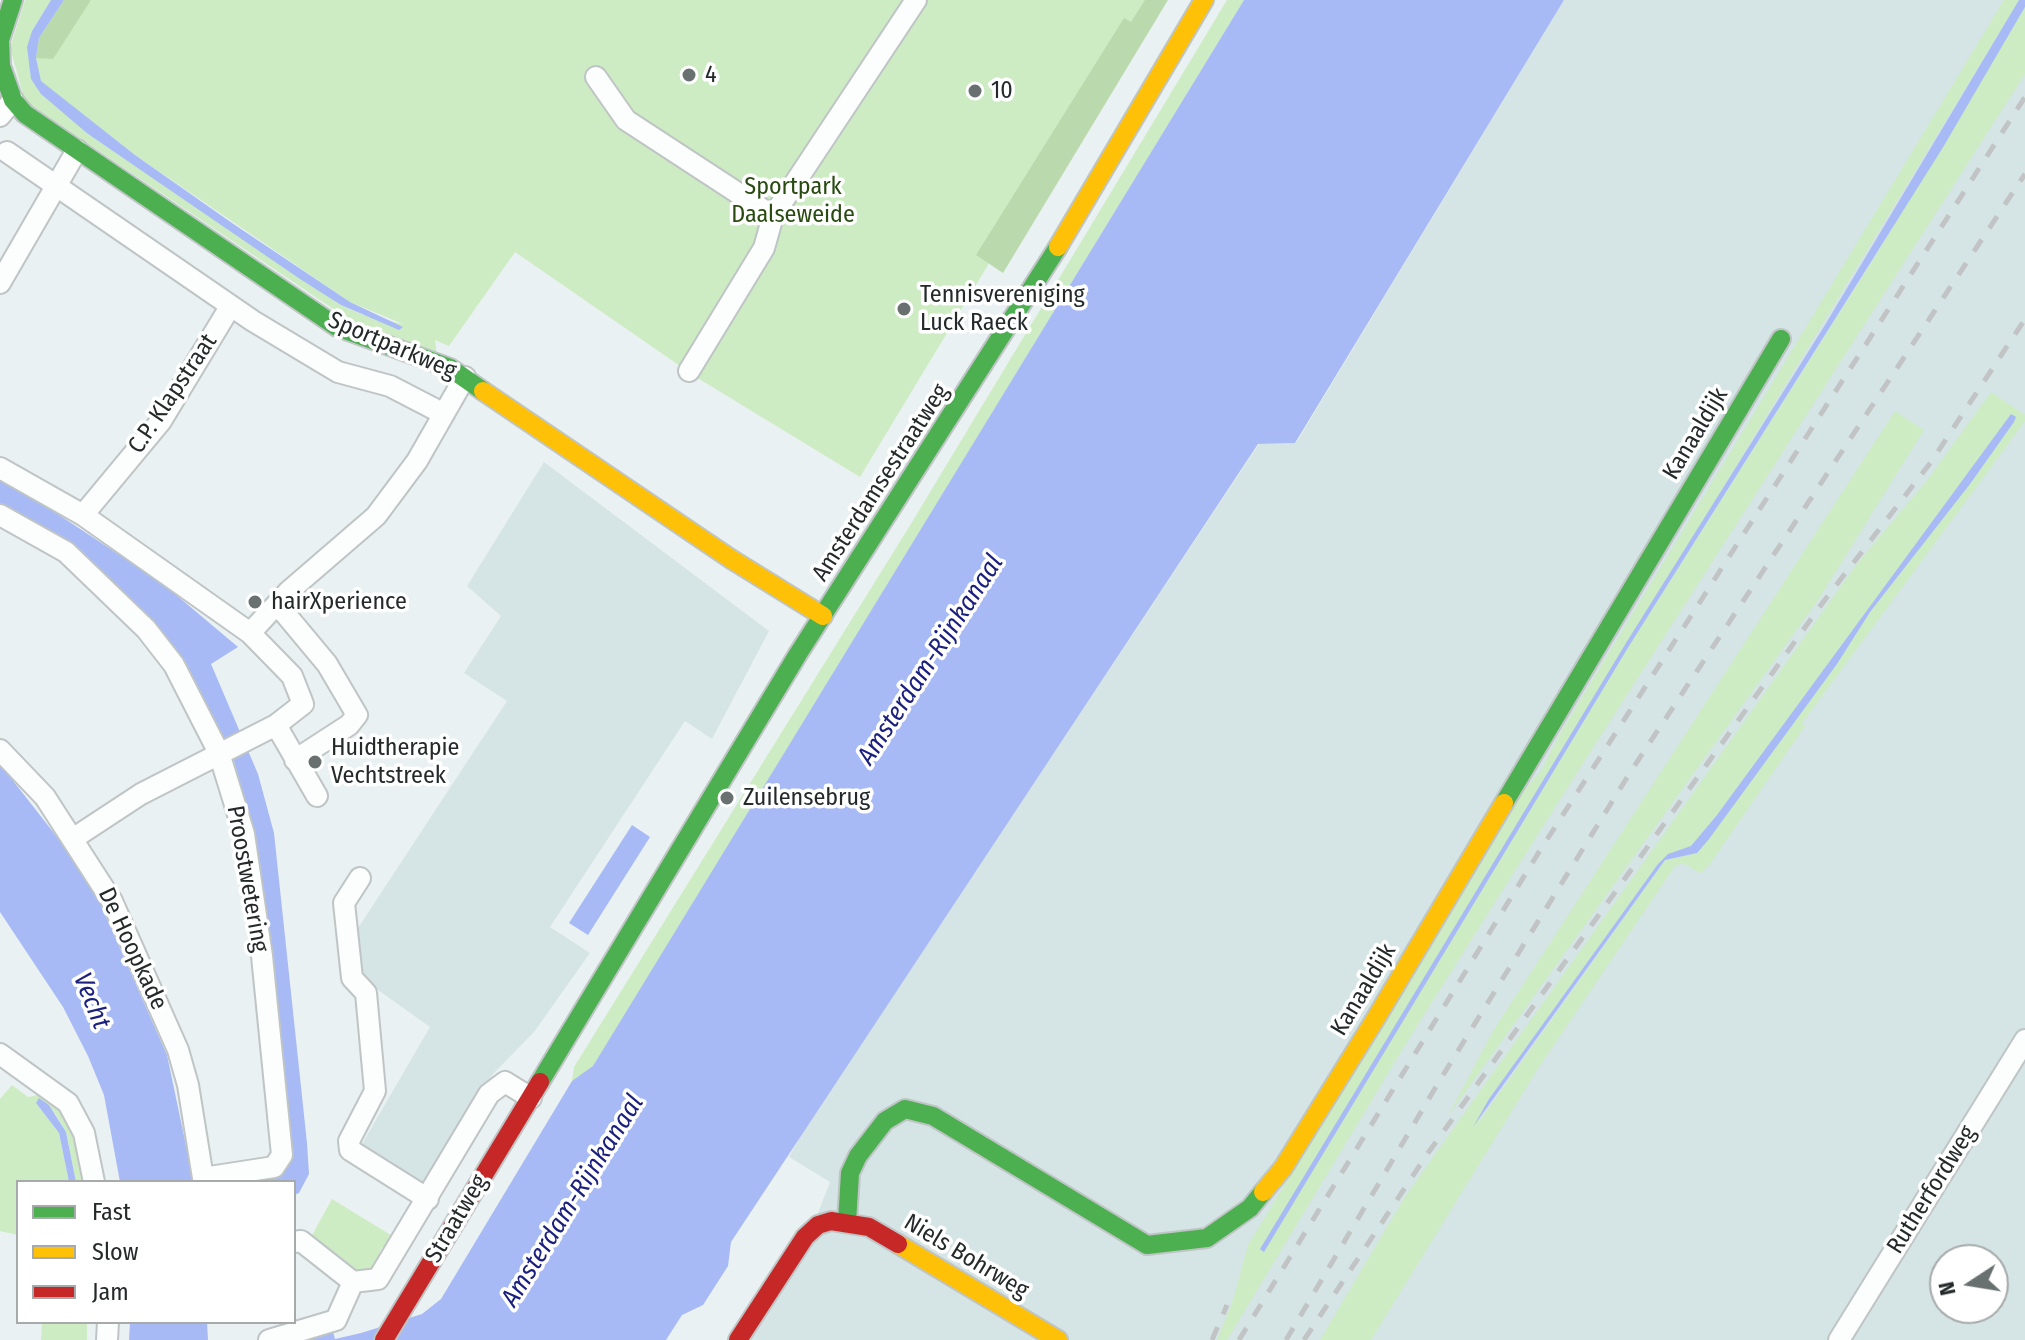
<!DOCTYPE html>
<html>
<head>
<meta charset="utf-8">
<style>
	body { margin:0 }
	#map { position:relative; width:2025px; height:1340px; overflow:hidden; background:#eaf1f2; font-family:"Fira Sans Condensed",sans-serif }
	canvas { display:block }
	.legend { position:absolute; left:16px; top:1180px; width:280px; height:144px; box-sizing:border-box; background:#fff; border:2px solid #a7aaaa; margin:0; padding:10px 14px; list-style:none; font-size:24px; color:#242a2a }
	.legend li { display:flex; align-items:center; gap:16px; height:40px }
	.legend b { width:40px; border:2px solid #a7aaaa }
	.north { position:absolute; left:1929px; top:1244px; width:80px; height:80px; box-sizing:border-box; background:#fff; border:2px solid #a7aaaa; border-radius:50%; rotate:258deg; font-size:22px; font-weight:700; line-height:32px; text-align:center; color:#242a2a }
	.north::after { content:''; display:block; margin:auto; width:28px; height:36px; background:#697070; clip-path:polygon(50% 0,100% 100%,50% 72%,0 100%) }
</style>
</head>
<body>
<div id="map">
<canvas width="2025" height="1340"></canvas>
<ul class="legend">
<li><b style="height:10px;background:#4caf50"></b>Fast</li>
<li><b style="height:10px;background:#ffc107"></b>Slow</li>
<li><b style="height:10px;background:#c62828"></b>Jam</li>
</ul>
<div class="north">N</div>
</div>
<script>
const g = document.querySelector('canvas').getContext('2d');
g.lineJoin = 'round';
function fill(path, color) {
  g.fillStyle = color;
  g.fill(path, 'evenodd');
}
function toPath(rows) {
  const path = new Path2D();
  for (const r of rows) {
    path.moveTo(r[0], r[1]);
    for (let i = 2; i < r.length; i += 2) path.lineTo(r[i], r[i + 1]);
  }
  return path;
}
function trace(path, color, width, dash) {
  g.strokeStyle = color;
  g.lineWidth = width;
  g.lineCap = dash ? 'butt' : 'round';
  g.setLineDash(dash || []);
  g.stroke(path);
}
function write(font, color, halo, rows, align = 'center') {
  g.font = font + ' "Fira Sans Condensed",sans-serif';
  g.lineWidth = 7;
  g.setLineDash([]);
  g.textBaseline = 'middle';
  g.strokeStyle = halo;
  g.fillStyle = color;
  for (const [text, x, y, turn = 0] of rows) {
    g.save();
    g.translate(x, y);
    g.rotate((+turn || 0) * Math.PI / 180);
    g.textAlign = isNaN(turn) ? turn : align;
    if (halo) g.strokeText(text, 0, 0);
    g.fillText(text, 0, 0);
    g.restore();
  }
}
const built = toPath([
	[1564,0,2025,0,2025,1340,749,1340,813,1226,830,1182,789,1157,806,1127,1259,444,1296,443],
	[1945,1260,1993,1260,1993,1308,1945,1308],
	[544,462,769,631,712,739,685,721,550,927,590,953,534,1032,493,1074,425,1189,359,1149,430,1027,364,980,356,931,507,701,464,673,501,616,467,586]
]);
const green = toPath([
	[25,0,51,0,32,31,31,79,88,134,341,305,363,315,403,324,350,302,135,155,40,81,36,58,39,38,64,0,1148,0,860,477,696,377,515,252,449,346,435,340,437,356,357,325,25,101,10,48],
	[1227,0,1244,0,593,1067,572,1081,574,1067,909,527],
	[2004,0,2019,0,1260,1250,1264,1251,1629,646,1875,257,2025,7,2025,74,1566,790,1410,1037,1227,1340,1217,1340,1232,1303,1248,1245,1525,789,1541,771,1561,732],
	[1991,392,2025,415,2025,421,1802,723,1805,726,1708,867,1700,873,1683,863,1675,866,1539,1067,1371,1340,1320,1340,1403,1200,1443,1143,1856,565,1928,479],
	[2011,414,2014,422,1970,484,1870,612,1837,664,1709,839,1697,853,1665,860,1477,1125,1489,1099,1658,864,1668,855,1691,846,1717,815],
	[1895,411,1924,430,1820,597,1448,1116,1493,1031],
	[12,1085,28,1097,43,1094,64,1111,74,1126,88,1182,76,1182,66,1132,56,1115,49,1105,36,1103,59,1133,69,1182,18,1182,18,1235,0,1231,0,1099],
	[332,1199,394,1237,390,1250,382,1247,379,1254,385,1257,374,1271,355,1274,311,1237],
	[42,1322,87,1322,87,1340,41,1340]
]);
const forest = toPath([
	[64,0,91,0,53,59,36,58,39,38],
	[1145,0,1168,0,1003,273,976,255,1124,18,1131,22]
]);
const water = toPath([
	[51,0,64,0,39,38,36,58,41,81,135,155,232,223,350,302,403,327,399,330,341,305,300,279,88,134,41,94,31,79,27,47,32,31],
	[1244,0,1564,0,1295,443,1258,444,731,1242,728,1266,703,1305,682,1315,666,1340,300,1340,333,1332,335,1339,361,1333,422,1314,441,1299,572,1081,593,1066],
	[2019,0,2025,0,2025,7,1942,149,1629,646,1264,1252,1260,1249,1626,643,1825,325],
	[2011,414,2016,417,2014,422,1970,484,1870,612,1837,664,1709,839,1697,853,1665,860,1473,1127,1489,1099,1658,864,1668,854,1691,846,1717,815],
	[0,476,162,583,238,647,211,664,258,774,274,833,307,1143,309,1174,299,1193,294,1195,294,1182,120,1182,104,1095,88,1056,63,1007,0,912,0,764,89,878,167,1055,192,1174,195,1179,278,1172,266,916,255,838,234,761,185,668,123,591,74,549,0,503],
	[632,825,650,837,588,935,569,923],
	[39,1098,49,1105,66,1132,76,1182,69,1182,59,1133,36,1103],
	[130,1322,207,1322,208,1340,129,1340]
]);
const street = toPath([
	[596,77,626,120,773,216],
	[0,116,13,100],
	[7,152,253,321,338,372,390,386,444,414],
	[0,283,77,150],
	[689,371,764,248,773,216,916,0],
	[0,468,83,515,250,633,292,676,303,704,276,725,141,794,74,838],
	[0,515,66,552,146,629,174,665,219,753,244,834,262,956,282,1155,274,1167,203,1178,188,1085,178,1050,112,901,45,797,0,750],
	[83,515,161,421,230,307],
	[277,604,327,664,357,715,349,725,295,760],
	[250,633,289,591,376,516,417,461,465,377],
	[276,725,317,796],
	[360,878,344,903,352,978,366,993,375,1091,349,1141,350,1150,428,1199],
	[0,1054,68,1103,84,1133,94,1182],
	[294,1242,301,1241,353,1282,378,1279,489,1094,505,1082,531,1098],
	[107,1340,108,1322],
	[269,1340,336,1320,353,1282],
	[1839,1340,2025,1040]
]);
const fast = toPath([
	[13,0,0,40,1,66,13,100,25,114,337,327,450,368,483,391],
	[1504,803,1781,339],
	[540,1082,798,654,1058,247],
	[847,1222,850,1173,858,1156,885,1121,905,1109,933,1116,1147,1245,1207,1238,1250,1208,1263,1192]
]);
const slow = toPath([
	[1058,247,1204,0],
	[483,391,731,559,823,616],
	[1263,1192,1283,1168,1376,1018,1504,803],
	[898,1244,1058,1340]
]);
const jam = toPath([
	[384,1340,540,1082],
	[738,1340,805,1237,818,1225,831,1221,869,1227,898,1244]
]);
const rail = toPath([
	[1212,1340,1227,1305],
	[1239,1340,1539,852,2025,97],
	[1286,1340,1440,1080,1631,771,2025,174],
	[1304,1340,1428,1153,1824,601,1931,462,2025,319]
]);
const markers = [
	[689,75,8,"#697070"],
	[975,91,8,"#697070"],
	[904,309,8,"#697070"],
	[255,602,8,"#697070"],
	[315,762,8,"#697070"],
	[727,798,8,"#697070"]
];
const poiNames = [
	["4",705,75],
	["10",991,91],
	["Tennisvereniging",920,295],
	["Luck Raeck",920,323],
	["hairXperience",271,602],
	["Huidtherapie",331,748],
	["Vechtstreek",331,776],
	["Zuilensebrug",743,798]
];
const parkNames = [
	["Sportpark",793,187],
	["Daalseweide",793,215]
];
const streetNames = [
	["Sportparkweg",392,346,23],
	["C.P. Klapstraat",173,394,-56],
	["Kanaaldijk",1696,434,-59],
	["Amsterdamsestraatweg",881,483,-57],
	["Proostwetering",247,879,80],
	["De Hoopkade",132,949,65],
	["Kanaaldijk",1364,990,-59],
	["Rutherfordweg",1932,1190,-58],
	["Straatweg",457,1219,-59],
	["Niels Bohrweg",966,1257,31]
];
const waterNames = [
	["Amsterdam-Rijnkanaal",931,660,-57],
	["Vecht",91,1001,68],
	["Amsterdam-Rijnkanaal",573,1201,-58]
];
fill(built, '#d5e4e5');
fill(green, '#cdecc3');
fill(forest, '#badaae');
fill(water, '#a8baf6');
trace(street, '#bfc4c5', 24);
trace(fast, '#bfc4c5', 22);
trace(slow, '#bfc4c5', 22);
trace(jam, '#bfc4c5', 22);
trace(street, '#fcfdfd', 20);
trace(fast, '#4caf50', 18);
trace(slow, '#ffc107', 18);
trace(jam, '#c62828', 18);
trace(rail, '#c1c3c4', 5, [14, 14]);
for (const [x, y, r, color] of markers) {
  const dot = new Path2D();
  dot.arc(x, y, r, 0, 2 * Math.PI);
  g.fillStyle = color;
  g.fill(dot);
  trace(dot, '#fff', 3);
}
write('24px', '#242a2a', '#fff', poiNames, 'left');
write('24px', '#294b12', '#fff', parkNames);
write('24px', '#242a2a', '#fff', streetNames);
write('italic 26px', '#1b207e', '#fff', waterNames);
</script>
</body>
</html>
